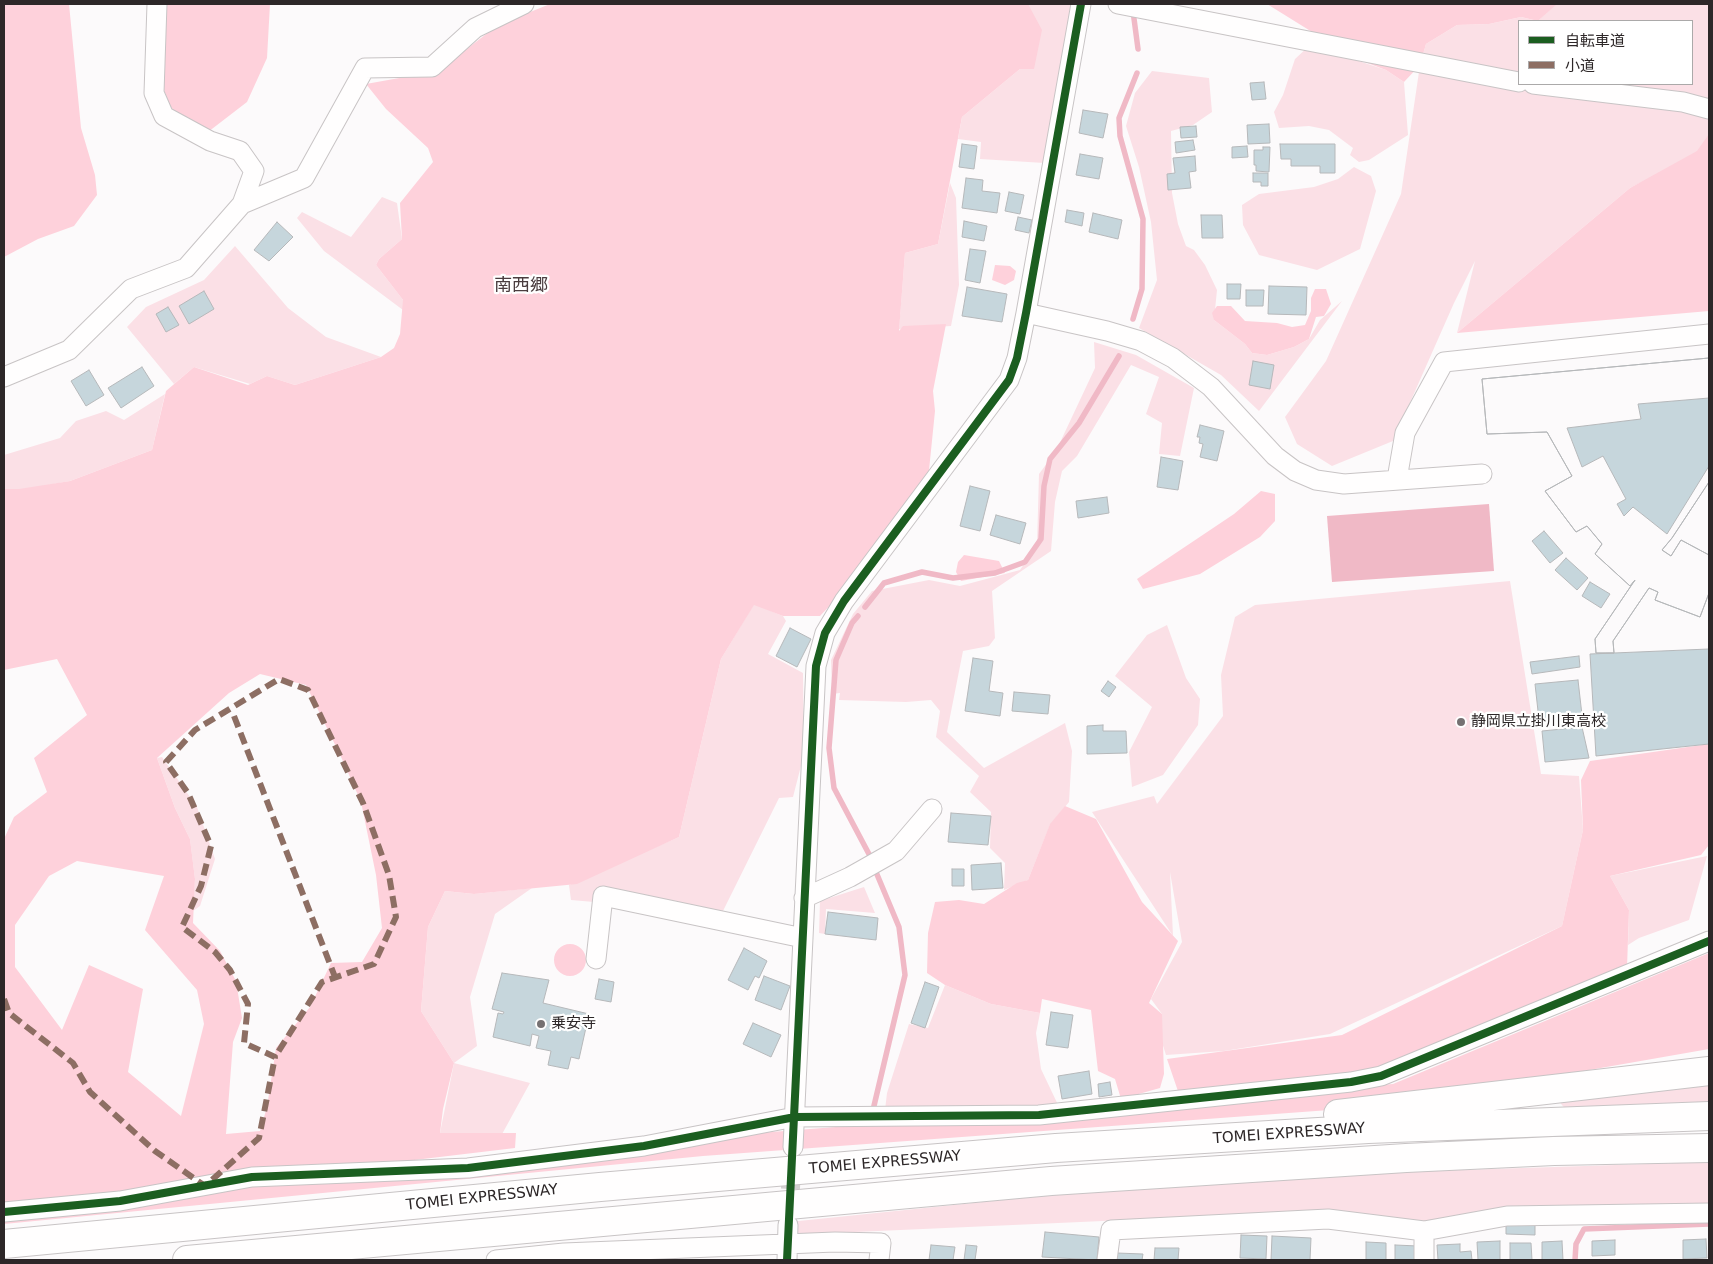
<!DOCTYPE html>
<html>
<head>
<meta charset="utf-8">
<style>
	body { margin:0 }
	#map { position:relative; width:1713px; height:1264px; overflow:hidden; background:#fcfafb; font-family:"DejaVu Sans","Noto Sans JP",sans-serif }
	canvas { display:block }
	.frame { position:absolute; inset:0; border:5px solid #2d2728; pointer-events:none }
	.legend { position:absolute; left:1518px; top:20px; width:175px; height:65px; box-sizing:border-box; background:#fff; border:1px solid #aba9a9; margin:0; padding:6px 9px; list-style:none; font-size:15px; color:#2d2728 }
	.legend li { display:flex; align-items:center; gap:10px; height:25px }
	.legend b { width:25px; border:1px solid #aba9a9 }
</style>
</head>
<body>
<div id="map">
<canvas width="1713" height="1264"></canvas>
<div class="frame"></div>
<ul class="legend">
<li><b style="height:6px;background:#1b5e20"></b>自転車道</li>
<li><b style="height:6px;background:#8d6e63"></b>小道</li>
</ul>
</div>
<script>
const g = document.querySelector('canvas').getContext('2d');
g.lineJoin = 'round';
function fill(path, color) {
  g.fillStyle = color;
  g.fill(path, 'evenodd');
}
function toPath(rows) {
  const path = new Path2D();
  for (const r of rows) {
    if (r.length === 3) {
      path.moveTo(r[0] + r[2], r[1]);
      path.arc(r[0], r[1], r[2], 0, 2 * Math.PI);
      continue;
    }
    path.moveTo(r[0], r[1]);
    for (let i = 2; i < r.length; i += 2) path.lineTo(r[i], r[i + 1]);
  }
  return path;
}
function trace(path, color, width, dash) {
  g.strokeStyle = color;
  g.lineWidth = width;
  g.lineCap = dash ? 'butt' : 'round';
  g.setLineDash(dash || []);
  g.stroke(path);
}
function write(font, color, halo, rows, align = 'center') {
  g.font = font + ' "DejaVu Sans","Noto Sans JP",sans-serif';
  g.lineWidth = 4.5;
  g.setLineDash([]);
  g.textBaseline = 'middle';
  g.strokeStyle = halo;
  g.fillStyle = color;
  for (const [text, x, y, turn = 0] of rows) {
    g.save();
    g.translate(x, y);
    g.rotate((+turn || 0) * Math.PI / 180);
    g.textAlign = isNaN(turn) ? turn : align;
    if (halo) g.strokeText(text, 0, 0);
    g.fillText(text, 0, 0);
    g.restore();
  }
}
const green = toPath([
	[1027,4,1071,4,1044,163,980,159,981,142,958,139,962,117,1020,69],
	[1556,4,1709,4,1709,148,1630,188,1457,333,1475,261,1454,303,1393,441,1332,466,1297,444,1285,417,1326,361,1401,194,1420,65,1426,44,1457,25,1489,24,1521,17,1538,21,1519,21,1519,84,1692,84,1692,21,1538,21],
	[1310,45,1386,70,1404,82,1408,135,1369,160,1359,162,1350,155,1353,148,1329,130,1309,126,1279,128,1274,112,1283,95,1295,59],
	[1152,71,1209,78,1212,112,1193,125,1171,131,1172,193,1178,224,1186,246,1194,250,1205,265,1217,290,1214,320,1245,344,1252,353,1267,355,1294,347,1309,339,1320,320,1342,301,1259,411,1221,375,1139,328,1157,280,1151,222,1139,167,1126,126,1135,93],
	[1354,167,1371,176,1376,191,1360,249,1317,270,1259,255,1243,225,1242,205,1259,194,1314,187,1338,179],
	[950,183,956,198,959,285,951,326,899,329,905,253,938,244],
	[382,197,397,203,402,239,379,259,376,265,403,300,403,310,324,251,297,218,302,212,351,237],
	[235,246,288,308,326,337,381,357,295,385,267,376,250,384,194,367,174,384,127,327,146,307,204,280],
	[1094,342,1136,355,1194,388,1180,456,1159,454,1162,423,1146,414,1159,377,1131,365,1077,456,1062,471,1055,502,1051,551,992,591,995,638,989,646,963,651,947,732,984,768,1065,723,1072,751,1069,802,1050,825,1028,880,1004,890,1005,863,990,848,991,812,970,792,979,776,936,737,940,711,931,700,906,702,839,700,840,693,832,694,831,660,853,614,872,591,929,580,960,586,1020,570,1037,545,1039,474,1056,451,1095,368],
	[165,394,152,450,70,481,4,493,4,455,60,438,76,421,106,411,124,420],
	[1510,581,1541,774,1579,776,1583,830,1562,926,1330,1034,1224,1051,1166,1055,1159,1033,1162,1014,1151,999,1182,942,1170,872,1173,936,1092,812,1154,796,1157,804,1223,716,1221,675,1235,617,1255,605],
	[754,604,783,616,786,621,768,654,803,673,804,754,793,797,779,798,723,911,603,896,594,902,571,900,569,885,679,837,721,659],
	[1167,625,1186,678,1200,699,1198,725,1163,775,1132,787,1129,752,1152,707,1115,676,1147,635],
	[162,757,197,807,215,859,200,906,193,911,195,879,190,839,175,808,157,758],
	[1707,856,1689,920,1639,938,1628,945,1629,910,1610,876],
	[864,887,875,913,826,909,825,934,819,933,820,901],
	[532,888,495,914,470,997,477,1046,454,1063,530,1083,501,1136,440,1133,454,1063,421,1011,428,927,445,891,474,894],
	[945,985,991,1004,1040,1013,1036,1033,1041,1069,1060,1109,885,1110,887,1093,909,1024,928,1028],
	[1709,1083,1709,1103,1566,1110,1558,1100],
	[1709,1162,1709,1206,1424,1223,1328,1211,788,1235,789,1222,1099,1190,1398,1172]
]);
const forest = toPath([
	[4,4,69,4,81,128,95,175,97,195,74,226,38,239,4,257],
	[156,4,270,4,267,58,247,102,208,132,192,131,170,106,161,82],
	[550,4,1028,4,1042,30,1034,69,1020,69,962,117,938,244,905,253,899,331,903,326,946,324,933,391,935,411,927,490,877,556,820,616,783,616,754,605,721,659,679,837,577,884,474,894,445,891,428,927,421,1011,454,1063,443,1109,440,1133,516,1133,515,1148,4,1209,4,839,14,817,47,792,34,758,87,715,57,659,4,670,4,489,19,489,70,481,152,450,166,391,194,367,248,385,267,376,295,385,381,357,394,348,400,334,403,300,376,265,379,259,402,239,400,203,433,162,428,148,386,109,366,84,438,71,498,25],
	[260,674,306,685,342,759,361,802,376,875,382,928,362,962,331,963,310,1007,276,1048,267,1107,260,1131,226,1134,233,1042,242,1018,236,981,220,951,193,923,195,879,190,839,175,808,157,758,229,693],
	[77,861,164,876,145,930,197,990,204,1024,181,1116,128,1072,143,989,89,965,62,1030,15,967,15,925,49,876],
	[1267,4,1557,4,1538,21,1521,17,1489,24,1457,25,1426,44,1420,65,1404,82,1386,70,1354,58],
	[1709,134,1709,311,1457,333,1630,188,1697,151],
	[995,265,1010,266,1016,271,1014,280,1005,285,992,280],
	[1315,289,1326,289,1331,304,1324,316,1316,317,1309,339,1294,347,1267,355,1252,353,1245,344,1214,320,1212,313,1217,306,1231,306,1245,321,1277,323,1292,327,1305,325,1311,311,1311,298],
	[1261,491,1275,494,1275,521,1260,537,1200,574,1143,589,1137,579,1234,514],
	[964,555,999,561,1005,573,961,581,956,572,958,562],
	[1709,744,1709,845,1701,855,1610,876,1629,910,1627,968,1381,1076,1195,1099,1393,1084,1709,953,1709,1049,1384,1106,703,1156,4,1224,4,1217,276,1182,746,1134,1181,1100,1167,1059,1342,1035,1562,926,1583,830,1581,780,1590,761],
	[1065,806,1096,819,1142,902,1178,941,1149,1003,1162,1014,1164,1074,1160,1088,1121,1099,1115,1079,1098,1071,1091,1010,1042,999,1040,1013,991,1004,945,985,927,973,928,933,935,902,959,900,984,904,1017,883,1028,880,1050,824],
	[570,960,16]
]);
const water = toPath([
	[1489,504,1494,571,1332,582,1327,516]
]);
const stream = toPath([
	[1133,11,1138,49],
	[1133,319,1142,289,1143,219,1120,136,1119,118,1137,73],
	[865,607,884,583,922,572,953,578,995,573,1025,562,1041,539,1044,486,1050,459,1079,423,1119,356],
	[858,616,852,623,836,660,829,748,834,788,870,856],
	[873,1110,905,975,899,927,876,872],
	[1575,1260,1576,1244,1584,1229,1709,1224]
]);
const building = toPath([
	[1264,82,1266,99,1252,100,1250,83,1264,82],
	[1083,110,1108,114,1103,138,1079,133,1083,110],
	[1269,124,1270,143,1248,144,1247,125,1269,124],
	[1196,126,1197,137,1181,138,1180,127,1196,126],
	[1193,140,1195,150,1176,153,1175,142,1193,140],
	[962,144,977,146,974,169,959,167,962,144],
	[1280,144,1335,144,1335,173,1320,173,1320,166,1291,166,1291,159,1281,159,1280,144],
	[1247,146,1248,157,1232,158,1232,147,1247,146],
	[1263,147,1270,147,1269,172,1256,171,1256,165,1254,165,1254,150,1263,150,1263,147],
	[1080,154,1103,158,1099,179,1076,175,1080,154],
	[1195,156,1196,171,1189,172,1191,188,1168,190,1167,174,1175,173,1173,158,1195,156],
	[1253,173,1268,173,1268,186,1261,186,1261,182,1253,182,1253,173],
	[966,178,983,180,982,191,1000,193,997,213,962,208,966,178],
	[1009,192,1024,195,1020,214,1005,211,1009,192],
	[1067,210,1084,213,1082,226,1065,222,1067,210],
	[1093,213,1122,220,1118,239,1089,232,1093,213],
	[1201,215,1222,215,1223,238,1202,238,1201,215],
	[1018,217,1032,220,1029,233,1015,230,1018,217],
	[964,221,987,226,984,241,962,237,964,221],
	[277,222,293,237,269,261,254,250,277,222],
	[970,249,986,251,980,283,965,280,970,249],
	[1227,284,1241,284,1240,299,1227,299,1227,284],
	[1269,286,1307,287,1306,315,1268,314,1269,286],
	[967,287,1007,294,1002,322,962,316,967,287],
	[1246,290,1264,290,1263,306,1246,306,1246,290],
	[204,291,214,309,189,324,179,306,204,291],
	[168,307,179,325,166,332,156,314,168,307],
	[1709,358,1709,398,1638,404,1641,419,1567,428,1582,467,1603,456,1626,499,1617,504,1624,516,1633,507,1667,534,1709,466,1709,482,1672,538,1662,550,1671,556,1681,540,1709,555,1709,593,1700,617,1655,600,1658,592,1649,588,1613,641,1614,653,1596,653,1595,639,1635,580,1630,586,1595,554,1602,544,1587,526,1576,532,1545,491,1572,476,1547,432,1487,434,1482,379,1709,358],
	[1709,358,1709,482,1672,538,1662,550,1671,556,1681,540,1709,555,1709,593,1700,617,1655,600,1658,592,1649,588,1613,641,1614,653,1596,653,1595,639,1635,580,1630,586,1595,554,1602,544,1587,526,1576,532,1545,491,1572,476,1547,432,1487,434,1482,379,1709,358],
	[1253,361,1274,365,1270,389,1249,385,1253,361],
	[142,367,154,386,121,408,108,388,142,367],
	[89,370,104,395,86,406,71,381,89,370],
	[1200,425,1224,431,1217,461,1200,457,1203,444,1199,443,1200,437,1197,437,1200,425],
	[1161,457,1183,461,1178,490,1157,487,1161,457],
	[970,486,990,491,980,531,960,526,970,486],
	[1107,497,1109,513,1078,518,1076,501,1107,497],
	[996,515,1026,523,1020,544,990,535,996,515],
	[1544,531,1563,553,1550,563,1532,541,1544,531],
	[1566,558,1588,578,1577,590,1555,570,1566,558],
	[1590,582,1610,594,1601,608,1582,596,1590,582],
	[790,628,811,639,797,667,776,656,790,628],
	[1709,649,1709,744,1596,756,1590,654,1709,649],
	[1579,656,1580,667,1532,674,1530,662,1579,656],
	[973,658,993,661,989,691,1003,693,1000,716,965,711,973,658],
	[1578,680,1582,715,1539,720,1535,684,1578,680],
	[1108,681,1116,687,1109,697,1101,691,1108,681],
	[1014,692,1050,695,1048,714,1012,711,1014,692],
	[1103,725,1103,731,1126,731,1127,753,1087,754,1087,726,1103,725],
	[1582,727,1589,758,1545,762,1542,731,1582,727],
	[951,813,991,816,988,845,948,842,951,813],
	[1001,863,1003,888,972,890,971,865,1001,863],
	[952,869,964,869,964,886,952,886,952,869],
	[828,912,878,918,876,940,825,934,828,912],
	[744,948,767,961,759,978,755,976,748,990,728,980,744,948],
	[502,973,549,980,543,1003,589,1014,579,1059,571,1057,568,1069,548,1065,551,1051,536,1048,539,1036,532,1034,530,1046,493,1037,498,1013,503,1014,504,1012,492,1009,502,973],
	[764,976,790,986,781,1010,755,1000,764,976],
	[599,979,614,982,611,1002,595,999,599,979],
	[925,982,939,987,925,1028,911,1023,925,982],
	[1051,1012,1073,1015,1068,1048,1046,1045,1051,1012],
	[753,1023,781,1035,771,1057,743,1044,753,1023],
	[1089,1071,1092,1094,1062,1099,1058,1076,1089,1071],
	[1110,1082,1112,1095,1099,1097,1098,1084,1110,1082],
	[1506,1225,1535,1225,1535,1235,1506,1234,1506,1225],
	[1045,1232,1099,1237,1097,1260,1042,1257,1045,1232],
	[1241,1235,1267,1236,1266,1259,1240,1258,1241,1235],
	[1272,1236,1311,1238,1310,1260,1271,1260,1272,1236],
	[1706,1239,1707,1258,1683,1259,1683,1240,1706,1239],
	[1615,1240,1615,1255,1592,1256,1592,1241,1615,1240],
	[1500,1241,1500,1260,1478,1260,1477,1242,1500,1241],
	[1562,1241,1563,1260,1542,1260,1542,1242,1562,1241],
	[1366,1242,1386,1243,1386,1260,1366,1260,1366,1242],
	[1510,1243,1531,1243,1532,1260,1510,1260,1510,1243],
	[1460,1244,1460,1252,1471,1251,1472,1260,1438,1260,1437,1245,1460,1244],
	[931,1245,955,1247,953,1260,929,1260,931,1245],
	[966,1245,977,1246,975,1260,964,1260,966,1245],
	[1395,1245,1418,1246,1418,1260,1395,1260,1395,1245],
	[1155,1248,1179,1248,1178,1260,1154,1260,1155,1248],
	[1117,1253,1143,1254,1142,1260,1117,1260,1117,1253]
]);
const minorTunnel = toPath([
	[789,1217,792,1159]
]);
const minor = toPath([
	[157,4,154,93,164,116,210,141,240,151,254,171,242,204],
	[1118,4,1519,82],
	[1533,84,1683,102,1709,109],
	[1026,313,1107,331,1141,341,1173,358,1211,387,1275,456,1295,471,1316,480,1344,484,1482,474],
	[4,377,69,350,131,289,186,268,242,204,304,178,365,68,432,67,475,28,524,4],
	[1397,479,1405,433,1444,362,1709,334],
	[804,898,850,877,896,851,932,809],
	[596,959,603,896,803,938],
	[793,1147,816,666,825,633,844,601,1009,380,1017,358,1026,313,1081,4],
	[4,1212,120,1201,252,1177,468,1168,644,1146,795,1117,1039,1115,1351,1082,1381,1076,1709,941],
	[496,1260,564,1253,835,1242,881,1243,879,1260],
	[787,1260,788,1225],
	[1107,1260,1111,1230,1328,1219,1424,1231],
	[1424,1260,1424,1231,1507,1216,1709,1213]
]);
const highway = toPath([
	[1338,1114,1709,1071],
	[4,1244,600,1187,1056,1148,1368,1129,1709,1116],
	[187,1260,1051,1181,1406,1158,1554,1151,1709,1148]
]);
const quiet = toPath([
	[234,716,335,977],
	[4,999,9,1013,73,1063,90,1092,155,1151,205,1186,259,1138,275,1057,244,1043,248,1004,230,970,215,952,182,927,201,886,211,846,188,793,166,762,195,730,279,679,308,690,363,803,389,875,396,917,374,964,322,982,275,1057]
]);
const cycleway = toPath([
	[4,1212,120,1201,252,1177,468,1168,644,1146,795,1117,1039,1115,1351,1082,1381,1076,1709,941],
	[787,1260,816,666,825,633,844,601,1009,380,1017,358,1026,313,1081,4]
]);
const markers = [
	[1461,722,5,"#757172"],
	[541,1024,5,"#757172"]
];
const poiNames = [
	["静岡県立掛川東高校",1471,722],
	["乗安寺",551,1024]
];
const streetNames = [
	["TOMEI EXPRESSWAY",1289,1134,-4],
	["TOMEI EXPRESSWAY",885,1163,-5],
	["TOMEI EXPRESSWAY",482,1198,-6]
];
const quarterNames = [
	["南西郷",521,286]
];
fill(green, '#fbe0e6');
fill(forest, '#fed1db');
fill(water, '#f0b9c6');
trace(stream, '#f0b9c6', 5.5);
fill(building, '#c6d6dc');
trace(building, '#b6b8ba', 1);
trace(minorTunnel, '#d3d0d1', 19, [19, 9]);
trace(minor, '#c8c4c5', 21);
trace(highway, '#c8c4c5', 30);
trace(minor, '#fffefe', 19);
trace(highway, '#fffefe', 28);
trace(quiet, '#8d6e63', 6, [12, 6]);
trace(cycleway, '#1b5e20', 8);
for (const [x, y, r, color] of markers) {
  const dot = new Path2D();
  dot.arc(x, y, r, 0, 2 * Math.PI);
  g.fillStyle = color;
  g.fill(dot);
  trace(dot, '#fff', 2);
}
write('15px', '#2d2728', '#fff', poiNames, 'left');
write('15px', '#2d2728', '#fff', streetNames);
write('18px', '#4a3d3f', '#fff', quarterNames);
</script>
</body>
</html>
